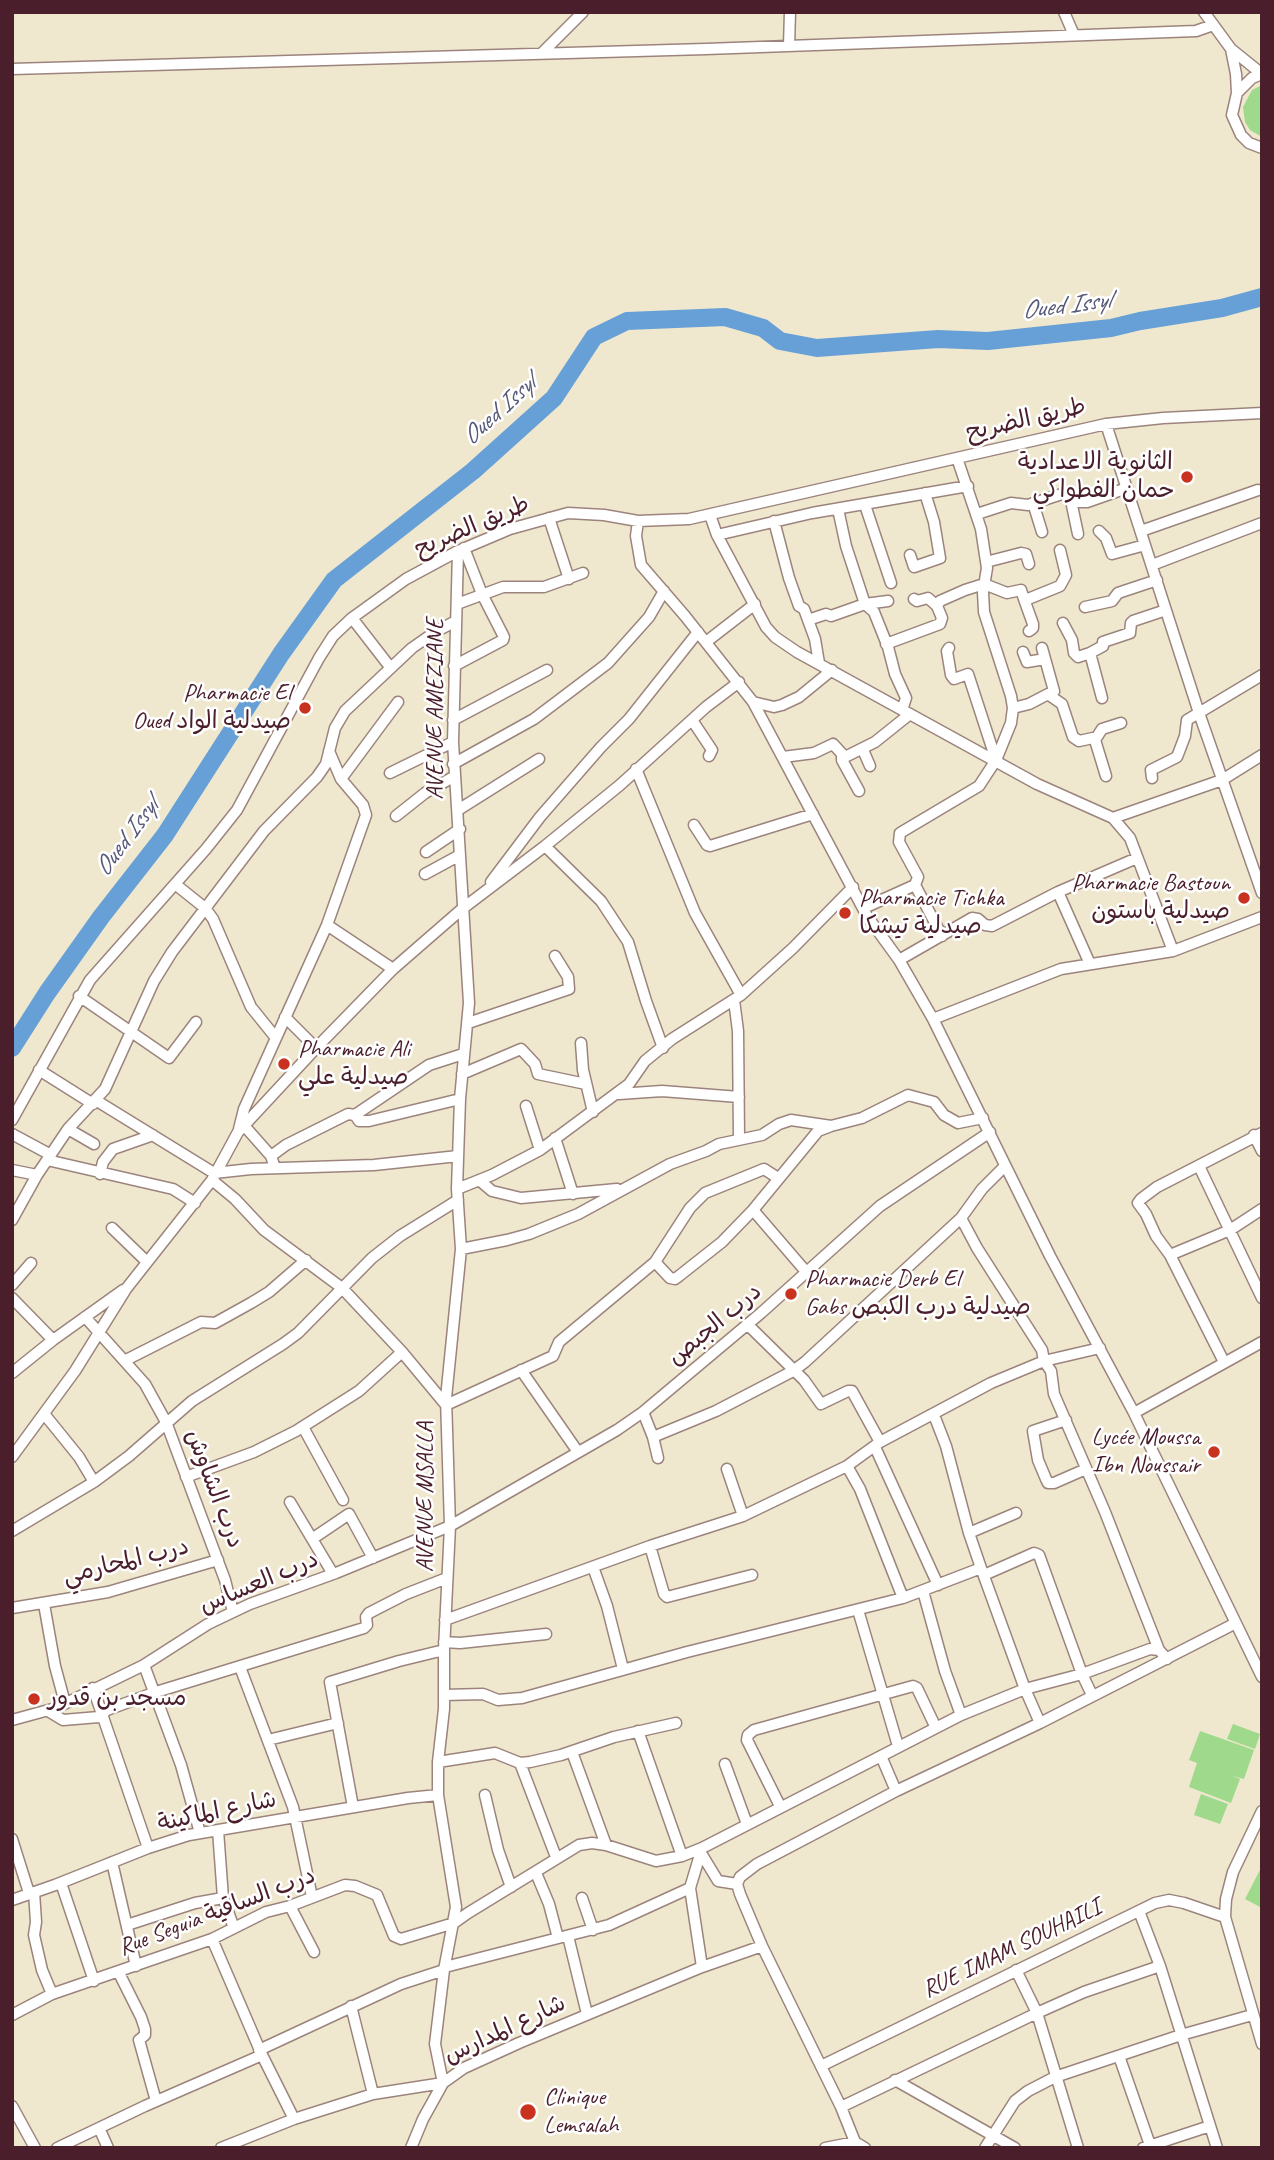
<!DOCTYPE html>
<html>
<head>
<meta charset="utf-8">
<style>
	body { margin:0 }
	#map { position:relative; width:1274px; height:2160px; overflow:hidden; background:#efe8cf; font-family:Caveat,sans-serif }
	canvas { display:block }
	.frame { position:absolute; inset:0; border:14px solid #4a1f2b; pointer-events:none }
</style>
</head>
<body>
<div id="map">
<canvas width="1274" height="2160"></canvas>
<div class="frame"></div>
</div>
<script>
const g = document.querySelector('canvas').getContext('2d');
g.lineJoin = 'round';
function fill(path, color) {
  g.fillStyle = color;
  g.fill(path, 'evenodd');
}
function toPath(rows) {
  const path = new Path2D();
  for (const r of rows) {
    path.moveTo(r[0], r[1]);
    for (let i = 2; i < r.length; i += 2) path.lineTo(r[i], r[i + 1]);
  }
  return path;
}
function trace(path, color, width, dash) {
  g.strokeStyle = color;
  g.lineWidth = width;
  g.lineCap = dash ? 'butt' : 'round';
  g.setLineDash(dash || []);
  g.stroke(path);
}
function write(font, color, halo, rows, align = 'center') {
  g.font = font + ' Caveat,"Playpen Sans Arabic",sans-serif';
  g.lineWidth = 5;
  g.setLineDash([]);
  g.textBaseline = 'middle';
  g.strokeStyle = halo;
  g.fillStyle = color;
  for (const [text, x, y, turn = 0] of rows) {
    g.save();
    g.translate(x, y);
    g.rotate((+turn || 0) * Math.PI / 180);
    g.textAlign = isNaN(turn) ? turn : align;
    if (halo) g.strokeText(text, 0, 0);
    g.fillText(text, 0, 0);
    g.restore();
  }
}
const green = toPath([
	[1262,85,1262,137,1250,130,1245,122,1243,107,1252,90],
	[1233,1724,1260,1734,1255,1749,1227,1739],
	[1200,1731,1254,1750,1244,1779,1232,1776,1240,1779,1231,1803,1189,1787,1197,1763,1189,1760],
	[1201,1794,1228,1804,1220,1824,1194,1815],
	[1262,1866,1262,1908,1245,1899]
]);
const river = toPath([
	[12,1048,47,993,101,917,165,835,281,654,334,580,473,471,554,398,594,337,627,321,725,317,763,328,780,341,817,348,938,339,988,341,1111,328,1140,321,1222,308,1262,297]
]);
const minor = toPath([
	[1064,12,1074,35],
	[1204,12,1231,49,1262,74],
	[789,46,790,12],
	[1231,49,1236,74,1237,93],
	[542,53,583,12],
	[12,69,706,49,1196,31,1213,25],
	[1262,74,1252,78,1237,93,1232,115,1241,135,1249,143,1262,148],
	[1106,424,1199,713,1262,893],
	[1070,496,1078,534],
	[1033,503,1042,532],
	[865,505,891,583],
	[838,509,846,546,865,604,874,612,888,647,895,674,906,698,902,710],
	[977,514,1011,503,1028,505,1065,493,1078,502,1087,502,1127,488],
	[710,515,717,535,766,627,775,637,797,652,1037,784,1113,818,1130,838,1173,951],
	[549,518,569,579],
	[638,521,636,536,641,565,685,616,753,702,867,916,899,960,933,1019,1050,1256,1134,1413,1262,1677],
	[774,521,789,578,799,606,804,609,815,639,819,663],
	[1099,531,1106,538,1112,554,1145,545],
	[1141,531,1258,490],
	[717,535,812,513,968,486],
	[910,555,914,567,940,558,934,522,925,493],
	[986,562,1021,553,1026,554,1029,564],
	[1152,565,1262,523],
	[914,599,917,601,928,598,937,606],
	[1024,599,1033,624,1033,628,1029,631],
	[457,604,503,587,544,587,583,573],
	[1085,607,1112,601,1118,593,1157,580],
	[352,618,390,667],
	[808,620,826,614,831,616,865,604,888,601],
	[1063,623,1072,640,1074,653,1078,657,1090,653],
	[706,642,755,604],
	[886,644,940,624,942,618,937,606,940,601,965,590,984,584,1007,593,1021,590,1024,599,1028,599,1060,586,1066,575,1060,550],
	[949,648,947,651,951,675,954,679,968,674,996,760],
	[1023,652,1027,662,1045,659],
	[454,666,503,640,504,637,482,594,464,548],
	[1049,695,1062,704,1073,737,1079,741,1093,738,1095,740,1106,776],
	[1102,698,1090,653,1103,646,1103,642,1130,633,1131,623,1133,621,1166,610],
	[753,702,774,707,782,705,799,697,832,670],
	[1013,708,1029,704,1054,691,1042,648],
	[453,720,547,670],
	[692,720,712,750,709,756],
	[1095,740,1102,729,1121,723],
	[863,750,870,766],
	[842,756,842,760,859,791],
	[783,757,814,753,833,744,845,757,875,742,910,714],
	[453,764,534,719,608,663,649,617,664,591],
	[636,769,695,913,741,995],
	[390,773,453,742],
	[1152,778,1151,770,1177,757,1185,736,1187,720,1262,675],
	[341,779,398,702],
	[458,810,539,759],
	[396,816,425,793,455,776],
	[1113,818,1222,780,1262,755],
	[694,825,707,845,710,846,813,814],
	[545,846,601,901,628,942,646,1001,663,1048],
	[426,852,460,829],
	[425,874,460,855],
	[491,882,540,817,601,747,629,719,698,632],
	[175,884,205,908,213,919,251,1007,276,1038],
	[915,885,942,936],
	[1058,892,1090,964],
	[864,908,915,885,918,877,899,842,900,833,979,786,996,760,1011,723,1013,708,1011,696,984,612,983,592,987,568,981,529,957,458],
	[327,925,393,969],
	[899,960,972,918,978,919,985,925,992,926,1058,892,1137,858],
	[79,996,169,1058,196,1022],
	[734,1000,738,1031,739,1138],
	[285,1017,316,1048],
	[933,1019,1061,969,1173,951,1262,917],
	[468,1023,569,989,568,977,555,956],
	[581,1043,583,1070,593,1112],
	[39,1070,93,1104],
	[462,1074,521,1049,535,1064,538,1074,586,1084],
	[619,1094,662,1091,739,1097],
	[97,1101,214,1173,251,1169,374,1165,458,1156],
	[526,1106,540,1150],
	[355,1115,359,1121,369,1121,460,1099],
	[12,1120,90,980,206,849,237,810,319,658,333,636,352,618,406,579,458,551,510,529,568,513,604,515,638,521,689,519,1106,424,1163,418,1262,413],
	[241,1122,271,1156],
	[68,1129,94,1144],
	[239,1129,244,1109,327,925,366,815,363,805,341,779,329,751],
	[12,1134,51,1155],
	[1254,1135,1262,1151],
	[555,1138,573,1194],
	[47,1160,173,1189,195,1203],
	[1199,1166,1262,1298],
	[275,1168,271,1156,286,1145,348,1114,355,1115,429,1065,463,1054],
	[12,1170,37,1175],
	[100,1174,103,1162,113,1149,153,1135],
	[212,1180,235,1199,264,1230,342,1288,402,1352,446,1405,553,1356,559,1342,655,1262,690,1208,705,1193,764,1169,778,1178],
	[479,1180,492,1191,521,1198,617,1189],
	[457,1189,492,1175,540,1150,629,1084,645,1061,672,1039,741,995,793,948,853,887],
	[753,1210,808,1274],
	[961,1218,977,1248,1042,1350,1044,1361,1051,1371,1054,1394,1105,1512,1159,1650],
	[12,1220,37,1175,68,1129,105,1089,154,981,172,952,264,831,317,777,326,764,335,728,345,711,412,648,435,632,456,621],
	[112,1228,147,1262],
	[461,1249,507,1240,529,1234,578,1214,670,1164,706,1151,719,1144,762,1135,779,1124,791,1120,831,1126,862,1118,908,1095,934,1102,944,1115,958,1123,983,1118],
	[1170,1255,1230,1230,1262,1209],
	[655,1262,670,1278,675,1279,679,1276,722,1242,753,1210,818,1131,831,1126],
	[12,1285,31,1263],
	[12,1298,53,1340],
	[85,1317,145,1384,166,1422,225,1580,233,1612],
	[747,1324,804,1380,821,1404,848,1391,852,1391,880,1442],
	[126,1360,201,1322,215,1323,251,1303,269,1292,306,1260],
	[1224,1362,1170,1255,1156,1236,1146,1214,1138,1203,1141,1199,1157,1187,1262,1133],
	[521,1370,578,1452],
	[12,1373,53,1340,123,1290],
	[643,1412,653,1437,658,1458],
	[1134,1413,1262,1342],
	[45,1415,79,1457,94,1482],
	[934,1415,946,1446,969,1533,981,1568,1025,1689,1040,1723],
	[1066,1420,1033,1431,1038,1460,1046,1479,1048,1483,1054,1483,1086,1469],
	[303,1427,343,1500],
	[653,1437,716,1411,793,1371,805,1362,961,1218,982,1189,1005,1166],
	[875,1447,938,1585],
	[12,1457,75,1371,126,1289,212,1180,238,1132,316,1048,393,969,462,909,545,846,620,785,706,707,739,682],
	[847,1466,860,1489,903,1598],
	[727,1469,743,1516],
	[186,1477,254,1452,296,1431,359,1391,402,1352],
	[290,1502,333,1574],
	[12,1531,94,1482,129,1456,192,1401,283,1344,298,1333,372,1258,400,1236,458,1200],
	[969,1533,1016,1513],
	[312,1539,349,1514,373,1558],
	[650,1546,664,1594,667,1597,752,1575],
	[593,1567,607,1606,623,1669],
	[984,1575,1034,1553,1039,1555,1082,1674,1092,1695],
	[923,1591,945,1671,961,1715],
	[44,1604,55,1666,65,1703],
	[12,1608,108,1592,218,1560],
	[858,1610,898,1746],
	[445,1620,650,1546,743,1516,847,1466,880,1442,991,1383,1044,1361,1100,1348],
	[444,1642,460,1643,546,1634],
	[144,1665,181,1765,200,1833],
	[240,1667,293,1807,312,1897],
	[93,1688,148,1848],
	[444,1695,483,1694,498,1700,522,1698,687,1652,903,1598,981,1568],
	[48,1711,63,1720,99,1717,107,1710,156,1692,364,1628,367,1625,366,1617,369,1613,406,1594,447,1578],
	[12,1720,56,1708,144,1665,208,1624,250,1604,336,1573,450,1526,617,1430,643,1412,761,1313,880,1206,990,1132],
	[638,1731,682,1856],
	[268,1740,338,1723],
	[572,1752,606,1845],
	[881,1756,896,1791],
	[438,1762,495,1753,520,1763,530,1762,561,1755,614,1737,676,1723],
	[520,1763,556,1857],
	[725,1764,747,1824],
	[485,1795,498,1850,511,1887],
	[780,1806,747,1740,748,1735,754,1730,913,1686,917,1688,936,1728],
	[353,1807,330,1682,399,1661,444,1650],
	[1262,1811,1233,1872,1226,1899,1225,1917,1262,2044],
	[218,1830,223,1898,234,1928],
	[12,1839,29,1893],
	[701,1853,718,1881,737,1884],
	[112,1862,136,1966],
	[536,1873,549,1904,558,1938],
	[61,1883,94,1981],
	[34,1892,36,1922,34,1935,42,1970,52,1994],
	[582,1898,593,1930],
	[12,1900,55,1885,148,1848,189,1835,408,1798,438,1795],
	[290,1906,314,1952],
	[1139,1911,1160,1966,1217,2148],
	[127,1925,195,1903,223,1898],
	[568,1936,587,2014],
	[212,1939,262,2055,294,2119],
	[445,1967,609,1925,690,1888],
	[702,1967,690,1888,702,1848,961,1715,1025,1689,1082,1674,1150,1649,1159,1650,1167,1659],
	[1016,1970,1037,2013,1078,2148],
	[119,1973,141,2017,145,2029,145,2035,139,2040,156,2101],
	[351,2006,373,2094],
	[12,2015,52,1994,212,1939,266,1912,290,1906,345,1885,355,1886,377,1895,394,1936,401,1939,454,1923,468,1913,579,1845,592,1843,606,1845,656,1861,682,1856,702,1848],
	[259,2050,401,1984,444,1970],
	[1119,2056,1150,2145],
	[821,2066,1155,1903,1169,1900,1184,1903,1225,1917],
	[895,2080,1015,2148],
	[443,2083,435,2044,444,1970,456,1907,438,1795,438,1762,444,1709,444,1650,450,1526,446,1398,461,1249,457,1189,460,1099,469,1003,453,742,458,551],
	[12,2106,35,2148],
	[841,2107,1037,2013,1084,1992,1160,1966],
	[101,2127,100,2130,108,2148],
	[57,2148,145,2106,262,2055],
	[221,2148,294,2119,373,2094,443,2083,464,2068,519,2043,702,1967,762,1946],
	[411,2148,423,2119,443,2083],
	[825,2148,855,2142],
	[865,2148,855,2142,841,2107,762,1946,740,1894,737,1884,740,1877,757,1864,896,1791,1040,1723,1234,1624],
	[985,2148,1015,2101,1028,2091,1055,2077,1181,2035,1252,2015],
	[1143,2148,1210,2126]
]);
const markers = [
	[1187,477,7,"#c8321e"],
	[305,708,7,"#c8321e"],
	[1244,898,7,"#c8321e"],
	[845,913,7,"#c8321e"],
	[284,1064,7,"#c8321e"],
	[791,1294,7,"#c8321e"],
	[1214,1452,7,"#c8321e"],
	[34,1699,7,"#c8321e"],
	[528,2112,9,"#c8321e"]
];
const streetNames = [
	["طريق الضريح",1026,420,-13],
	["طريق الضريح",472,527,-23],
	["AVENUE AMEZIANE",436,709,-90],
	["درب الجبص",715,1325,-40],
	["درب الشاوش",214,1489,69],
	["AVENUE MSALLA",426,1497,-90],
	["درب المحارمي",126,1562,-14],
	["درب العساس",259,1583,-23],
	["شارع الماكينة",217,1812,-12],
	["Rue Seguia درب الساقية",217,1912,-21],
	["RUE IMAM SOUHAILI",1012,1949,-26],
	["شارع المدارس",505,2030,-25]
];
const poiNames = [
	["الثانوية الاعدادية",1173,463,"right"],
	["حمان الفطواكي",1173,491,"right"],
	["Pharmacie El",291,694,"right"],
	["Oued صيدلية الواد",291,722,"right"],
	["Pharmacie Bastoun",1230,884,"right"],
	["صيدلية باستون",1230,912,"right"],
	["Pharmacie Tichka",859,899],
	["صيدلية تيشكا",859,927],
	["Pharmacie Ali",298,1050],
	["صيدلية علي",298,1078],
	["Pharmacie Derb El",805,1280],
	["Gabs صيدلية درب الكبص",805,1308],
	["Lycée Moussa",1200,1438,"right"],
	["Ibn Noussair",1200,1466,"right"],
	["مسجد بن قدور",48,1699],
	["Clinique",544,2098],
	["Lemsalah",544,2126]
];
const waterNames = [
	["Oued Issyl",1066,306,-7],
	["Oued Issyl",499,411,-42],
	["Oued Issyl",127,838,-53]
];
fill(green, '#9fd98b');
trace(river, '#67a0d6', 18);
trace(minor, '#9c847d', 13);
trace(minor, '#fff', 10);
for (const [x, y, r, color] of markers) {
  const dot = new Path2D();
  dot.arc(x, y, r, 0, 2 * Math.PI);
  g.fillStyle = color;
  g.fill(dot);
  trace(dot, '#fff', 2.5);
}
write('24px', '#4a1f2b', '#fff', streetNames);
write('24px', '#4a1f2b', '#fff', poiNames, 'left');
write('italic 26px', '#575978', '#fff', waterNames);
</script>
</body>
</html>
